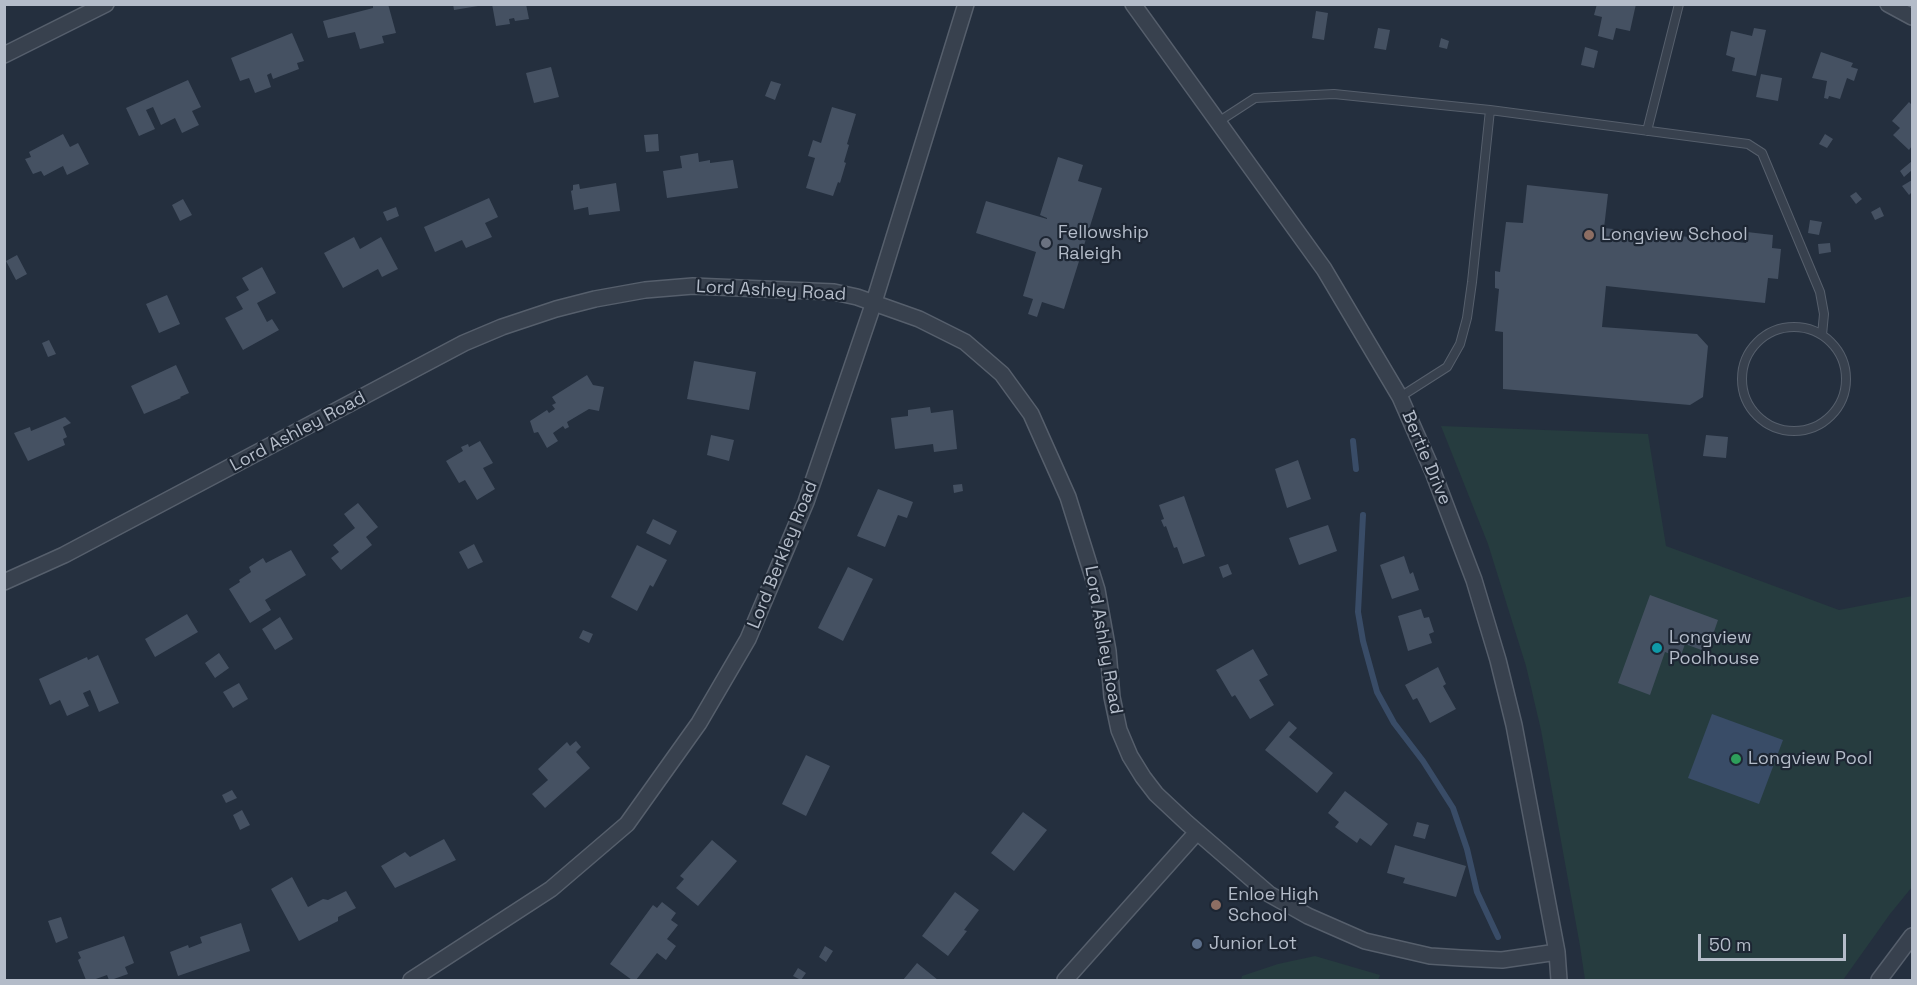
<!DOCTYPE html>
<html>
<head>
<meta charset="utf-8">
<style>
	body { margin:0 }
	#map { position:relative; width:1917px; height:985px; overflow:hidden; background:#242f3e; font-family:"Space Grotesk",sans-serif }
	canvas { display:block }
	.frame { position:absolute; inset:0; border:6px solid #b4bcc9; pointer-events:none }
	.scale { position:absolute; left:1698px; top:934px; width:148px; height:27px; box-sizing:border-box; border:3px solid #b4bcc9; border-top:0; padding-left:8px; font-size:18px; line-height:21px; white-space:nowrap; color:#b4bcc9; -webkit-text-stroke:4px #1d2633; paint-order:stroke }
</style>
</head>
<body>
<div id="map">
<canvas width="1917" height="985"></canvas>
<div class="frame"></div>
<div class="scale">50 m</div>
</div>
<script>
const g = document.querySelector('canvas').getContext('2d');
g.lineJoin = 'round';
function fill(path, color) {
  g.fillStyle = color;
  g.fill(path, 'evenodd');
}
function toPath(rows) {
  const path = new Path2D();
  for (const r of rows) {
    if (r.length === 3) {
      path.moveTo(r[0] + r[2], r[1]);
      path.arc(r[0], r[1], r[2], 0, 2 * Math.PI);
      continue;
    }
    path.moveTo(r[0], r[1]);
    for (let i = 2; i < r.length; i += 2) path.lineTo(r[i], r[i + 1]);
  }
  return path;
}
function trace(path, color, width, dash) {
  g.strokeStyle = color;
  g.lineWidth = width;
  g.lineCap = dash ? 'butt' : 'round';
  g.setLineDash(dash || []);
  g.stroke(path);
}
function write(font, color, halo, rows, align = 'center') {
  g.font = font + ' "Space Grotesk",sans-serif';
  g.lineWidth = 4.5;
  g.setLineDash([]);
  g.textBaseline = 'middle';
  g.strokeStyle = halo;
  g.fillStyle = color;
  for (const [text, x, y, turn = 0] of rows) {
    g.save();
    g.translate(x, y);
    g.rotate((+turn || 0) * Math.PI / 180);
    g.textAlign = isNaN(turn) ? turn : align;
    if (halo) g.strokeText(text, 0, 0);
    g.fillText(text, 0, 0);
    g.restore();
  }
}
const green = toPath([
	[1441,426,1648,434,1666,546,1839,610,1912,596,1912,887,1890,914,1843,980,1585,980,1580,946,1541,730,1526,666,1488,544],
	[1315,956,1380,975,1378,980,1241,980,1242,976,1278,964]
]);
const water = toPath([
	[1712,714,1783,740,1759,804,1688,778]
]);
const stream = toPath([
	[1353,441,1356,469],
	[1363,515,1358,612,1363,641,1377,692,1394,723,1423,761,1453,808,1467,849,1477,892,1498,937]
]);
const building = toPath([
	[373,4,388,4,396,33,382,36,384,43,360,49,355,32,328,38,323,21,373,8],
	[453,4,478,4,478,6,454,10],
	[492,4,526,4,529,19,515,21,514,18,509,19,510,24,496,26],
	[1597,4,1636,4,1630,31,1616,28,1613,40,1598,36,1602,17,1594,15],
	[1316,11,1328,13,1324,40,1312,38],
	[1378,28,1390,30,1386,50,1374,48],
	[1754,28,1766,30,1756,76,1732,71,1735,58,1726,55,1731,31,1752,36],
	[292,33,304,61,297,63,299,69,273,79,271,73,267,75,271,87,255,93,249,78,240,81,231,58],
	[1441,38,1449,41,1447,49,1439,47],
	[1585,47,1598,51,1594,68,1581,65],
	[1821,52,1853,63,1851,67,1858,69,1854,81,1847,78,1840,99,1829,96,1828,99,1824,98,1827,81,1812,78],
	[551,67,559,97,534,103,526,73],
	[1761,74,1782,78,1778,101,1756,97],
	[188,80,201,107,192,111,199,125,182,133,175,118,161,125,153,107,146,110,155,129,139,136,126,108],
	[771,81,781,84,775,100,765,96],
	[1909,102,1912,105,1912,146,1909,150,1893,135,1900,128,1892,121],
	[832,107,856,114,847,144,849,145,844,162,846,163,840,183,838,182,833,196,806,188,815,158,808,156,813,140,821,143],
	[63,134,70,147,78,143,89,164,67,175,63,166,44,176,41,171,33,174,25,159,31,157,29,152],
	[658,134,659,151,646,152,644,135],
	[1825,134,1833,139,1827,148,1819,144],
	[698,153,699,162,710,160,710,163,733,160,738,188,667,198,663,171,682,168,680,156],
	[1058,157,1083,165,1078,181,1102,188,1064,309,1042,302,1037,317,1028,314,1033,299,1023,296,1036,252,976,233,986,201,1047,219,1047,218,1040,215],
	[1912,161,1912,170,1904,177,1900,171],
	[1912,180,1912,192,1909,195,1902,186],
	[616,183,620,211,589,215,588,207,574,210,571,191,573,190,573,185,579,184,580,189],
	[1527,185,1608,194,1604,228,1746,243,1747,232,1773,235,1772,248,1781,249,1778,279,1768,278,1765,303,1606,286,1602,327,1697,334,1708,346,1703,397,1690,405,1503,389,1503,332,1495,331,1499,289,1495,288,1495,271,1500,272,1506,222,1523,223],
	[1856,192,1862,199,1856,204,1850,196],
	[489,198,498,217,485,223,492,237,466,248,462,240,435,252,424,227],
	[183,199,192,215,180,221,172,205],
	[396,207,399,216,387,221,383,212],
	[1880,207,1884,216,1875,220,1871,212],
	[1810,220,1822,222,1819,235,1808,233],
	[354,237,360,249,381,237,398,269,382,277,378,269,343,288,324,253],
	[1830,243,1831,252,1819,254,1818,244],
	[17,255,27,274,16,280,6,261],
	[262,267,276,293,257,303,267,322,272,319,279,330,243,350,225,318,243,309,236,297,249,290,242,278],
	[167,295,180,324,159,333,146,304],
	[49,340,56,354,48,357,42,343],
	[694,361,756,372,749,410,687,399],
	[176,365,189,393,180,397,181,398,144,414,131,386],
	[587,375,593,385,604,387,599,411,589,409,567,422,569,427,565,429,563,426,553,433,558,441,547,448,538,432,534,433,530,421,547,410,549,413,555,409,552,405,556,403,552,397],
	[930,407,931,413,953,410,957,449,934,452,933,444,895,449,891,418,908,416,908,410],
	[65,417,71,423,63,427,67,437,63,439,65,445,28,461,14,433,30,427,31,431],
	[711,435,734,440,729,461,707,455],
	[1706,435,1728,437,1726,458,1703,456],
	[480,441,493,463,483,468,495,489,477,500,465,480,459,483,446,461,463,451,461,447,468,444,469,447],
	[1298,460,1311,499,1287,508,1275,469],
	[962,484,963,491,954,493,953,485],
	[878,489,913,502,907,518,898,515,885,547,857,536],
	[1184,496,1205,556,1183,564,1177,547,1174,548,1166,526,1164,527,1161,520,1164,519,1159,505],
	[358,503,378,527,366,537,372,545,341,570,331,558,339,552,333,545,355,528,344,514],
	[653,519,677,531,670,545,646,533],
	[1328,525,1337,551,1299,565,1289,538],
	[474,544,483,562,468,569,459,552],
	[637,545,667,560,653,587,650,585,637,611,611,597],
	[291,550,306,575,265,600,271,610,250,623,229,589,240,582,239,580,251,572,249,567,263,558,266,563],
	[1404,556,1410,574,1413,572,1419,590,1392,599,1380,565],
	[1228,564,1232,574,1223,578,1219,567],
	[848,567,873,579,843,641,818,628],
	[1650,595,1718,620,1707,652,1685,644,1680,658,1665,652,1650,695,1618,683],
	[1421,609,1424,618,1429,617,1434,632,1429,634,1432,643,1408,651,1398,616],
	[187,614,198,632,155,657,145,639],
	[280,617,293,639,275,650,262,629],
	[583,630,593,634,589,643,579,638],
	[1253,649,1268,675,1259,680,1274,705,1250,719,1235,695,1232,697,1216,670],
	[219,653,229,668,215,678,205,663],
	[98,655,119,703,99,712,90,690,83,693,89,706,67,716,60,700,50,705,39,679,87,657,88,660],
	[1438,667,1446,684,1443,686,1456,709,1430,723,1417,698,1413,700,1405,685],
	[239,683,248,699,233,708,223,692],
	[1289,721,1297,728,1289,737,1333,773,1317,793,1265,750],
	[576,741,581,747,576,752,590,768,545,808,532,794,548,780,538,769,567,742,570,746],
	[806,755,830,766,806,816,782,804],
	[232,790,237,798,226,803,222,795],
	[1345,791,1388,824,1371,846,1360,838,1357,843,1335,827,1339,822,1328,813],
	[242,810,250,825,240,830,233,815],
	[1023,812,1047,830,1014,871,991,853],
	[1417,822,1429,825,1425,839,1413,836],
	[444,839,456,860,395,888,381,866,405,852,410,857],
	[712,840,737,861,698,906,676,888,684,879,680,876],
	[1395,845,1466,866,1456,897,1403,883,1405,878,1387,873],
	[292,877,308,907,323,899,328,900,346,891,356,908,338,917,338,921,299,941,271,889],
	[955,892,979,910,964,930,967,931,948,956,922,936],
	[662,902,676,913,671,920,678,925,667,939,676,946,666,960,657,953,636,980,632,980,610,964,653,905,657,908],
	[61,917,68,938,56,943,48,921],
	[241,923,250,951,178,976,170,952,188,945,189,948,202,943,200,937],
	[124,936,134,963,125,967,128,974,111,980,109,980,107,975,93,980,86,980,78,960,81,958,78,952],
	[825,946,833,951,826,962,819,957],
	[917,963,938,980,903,980],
	[798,968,806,973,801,980,793,976]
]);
const service = toPath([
	[1490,110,1748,144,1762,153,1820,292,1824,314,1822,335],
	[1218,122,1255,98,1334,94,1490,110,1472,282,1467,318,1460,344,1447,367,1400,397],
	[1647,131,1679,4],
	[1794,379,52]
]);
const minor = toPath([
	[1133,4,1324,269,1400,397,1433,472,1474,580,1498,660,1514,725,1557,952,1559,980],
	[1888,4,1912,17],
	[4,55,106,4],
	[4,582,64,555,464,343,502,327,556,309,595,299,645,290,693,286,834,292,857,297,919,319,965,342,1002,374,1031,414,1068,497,1097,590,1108,651,1112,697,1119,730,1130,756,1143,777,1156,794,1187,823,1269,894,1308,916,1365,941,1430,956,1461,958,1502,960,1557,952],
	[411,980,551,889,627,824,699,723,748,639,806,502,874,302,966,4],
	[1065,980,1197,832],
	[1879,980,1912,936]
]);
const markers = [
	[1589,235,6,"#8d6e63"],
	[1046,243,6,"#6b7280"],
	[1657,648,6,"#0f9aa8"],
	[1736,759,6,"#2e9e5b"],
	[1216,905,6,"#8d6e63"],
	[1197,944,6,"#5c6f8a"]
];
const poiNames = [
	["Fellowship",1058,233],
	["Raleigh",1058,254],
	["Longview School",1601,235],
	["Longview",1669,638],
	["Poolhouse",1669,659],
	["Longview Pool",1748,759],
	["Enloe High",1228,895],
	["School",1228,916],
	["Junior Lot",1209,944]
];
const streetNames = [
	["Lord Ashley Road",771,291,3],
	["Lord Ashley Road",298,432,-28],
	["Bertie Drive",1426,458,67],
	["Lord Berkley Road",783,555,-68],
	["Lord Ashley Road",1103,640,80]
];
fill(green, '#263c3f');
fill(water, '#394c67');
trace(stream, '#394c67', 6);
fill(building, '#455162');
trace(service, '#565f6c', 10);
trace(minor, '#565f6c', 18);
trace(service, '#38414e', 8);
trace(minor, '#38414e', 15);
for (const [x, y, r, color] of markers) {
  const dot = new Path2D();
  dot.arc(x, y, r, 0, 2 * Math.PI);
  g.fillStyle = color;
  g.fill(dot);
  trace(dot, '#1d2633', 2);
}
write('18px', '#b4bcc9', '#1d2633', poiNames, 'left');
write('18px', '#b4bcc9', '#1d2633', streetNames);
</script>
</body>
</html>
